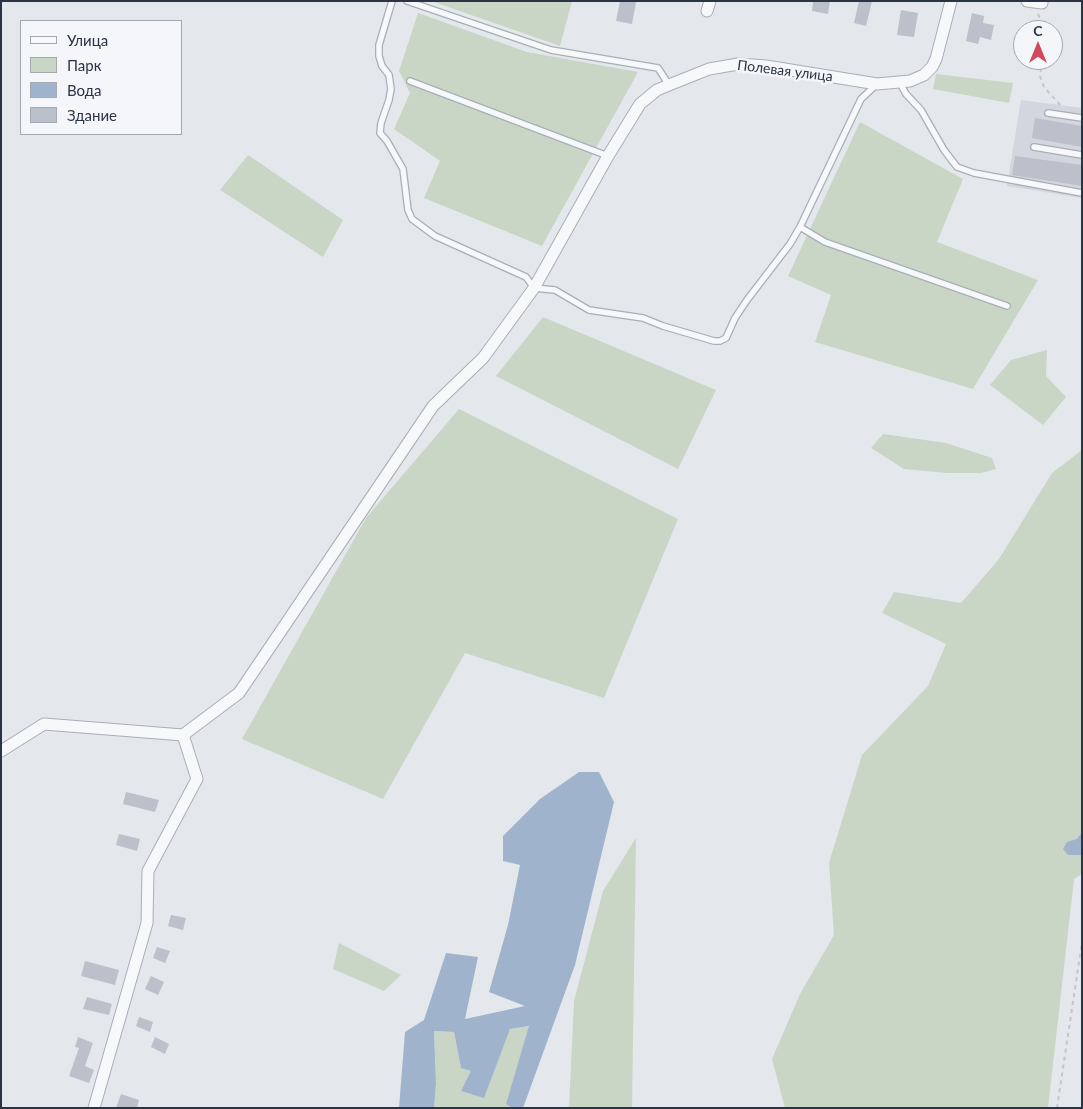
<!DOCTYPE html>
<html>
<head>
<meta charset="utf-8">
<style>
	body { margin:0 }
	#map { position:relative; width:1083px; height:1109px; overflow:hidden; background:#e4e7ec; font-family:Lato,sans-serif }
	canvas { display:block }
	.frame { position:absolute; inset:0; border:2px solid #2b3445; pointer-events:none }
	.legend { position:absolute; left:20px; top:20px; width:162px; height:115px; box-sizing:border-box; background:#f4f6f9; border:1px solid #a4a8b1; margin:0; padding:6px 9px; list-style:none; font-size:15px; color:#2b3445 }
	.legend li { display:flex; align-items:center; gap:10px; height:25px }
	.legend b { width:25px; border:1px solid #a4a8b1 }
	.north { position:absolute; left:1013px; top:20px; width:50px; height:50px; box-sizing:border-box; background:#f4f6f9; border:1px solid #a4a8b1; border-radius:50%; rotate:0deg; font-size:14px; font-weight:700; line-height:20px; text-align:center; color:#2b3445 }
	.north::after { content:''; display:block; margin:auto; width:18px; height:22px; background:#d1495b; clip-path:polygon(50% 0,100% 100%,50% 72%,0 100%) }
</style>
</head>
<body>
<div id="map">
<canvas width="1083" height="1109"></canvas>
<div class="frame"></div>
<ul class="legend">
<li><b style="height:6px;background:#f7f8fa"></b>Улица</li>
<li><b style="height:14px;background:#c9d6c5"></b>Парк</li>
<li><b style="height:14px;background:#9fb4cc"></b>Вода</li>
<li><b style="height:14px;background:#bbc0ca"></b>Здание</li>
</ul>
<div class="north">С</div>
</div>
<script>
const g = document.querySelector('canvas').getContext('2d');
g.lineJoin = 'round';
function fill(path, color) {
  g.fillStyle = color;
  g.fill(path, 'evenodd');
}
function toPath(rows) {
  const path = new Path2D();
  for (const r of rows) {
    path.moveTo(r[0], r[1]);
    for (let i = 2; i < r.length; i += 2) path.lineTo(r[i], r[i + 1]);
  }
  return path;
}
function trace(path, color, width, dash) {
  g.strokeStyle = color;
  g.lineWidth = width;
  g.lineCap = dash ? 'butt' : 'round';
  g.setLineDash(dash || []);
  g.stroke(path);
}
function write(font, color, halo, rows, align = 'center') {
  g.font = font + ' Lato,sans-serif';
  g.lineWidth = 5;
  g.setLineDash([]);
  g.textBaseline = 'middle';
  g.strokeStyle = halo;
  g.fillStyle = color;
  for (const [text, x, y, turn = 0] of rows) {
    g.save();
    g.translate(x, y);
    g.rotate((+turn || 0) * Math.PI / 180);
    g.textAlign = isNaN(turn) ? turn : align;
    if (halo) g.strokeText(text, 0, 0);
    g.fillText(text, 0, 0);
    g.restore();
  }
}
const built = toPath([
	[1021,100,1082,108,1082,198,1007,186]
]);
const green = toPath([
	[431,1,572,1,560,46],
	[418,13,527,52,638,72,542,246,424,198,440,161,394,129,410,93,399,71],
	[936,74,1013,83,1009,103,933,89],
	[860,122,963,179,937,242,1038,280,973,389,815,342,831,295,788,276],
	[248,155,343,220,323,257,220,190],
	[543,317,716,390,678,469,496,376],
	[1047,350,1046,376,1066,397,1043,425,990,385,1011,360],
	[459,409,678,519,604,698,465,653,383,799,242,739,366,518],
	[883,434,946,443,992,458,996,469,981,473,946,473,904,469,871,448],
	[1082,450,1082,874,1074,879,1048,1108,785,1108,772,1059,800,994,834,935,829,863,862,755,928,686,946,644,882,613,894,592,961,603,999,559,1052,473],
	[636,838,632,1108,569,1108,574,1001,603,891],
	[339,943,401,975,384,991,333,969],
	[530,1026,506,1104,512,1108,434,1108,436,1084,434,1031,454,1032,461,1067,510,1029]
]);
const water = toPath([
	[579,772,599,772,614,802,575,965,523,1108,512,1108,506,1104,529,1026,510,1029,484,1098,461,1091,471,1071,461,1068,454,1032,434,1031,436,1084,434,1108,399,1108,405,1032,424,1020,446,953,478,957,465,1019,525,1006,489,992,508,925,520,865,503,861,503,836,540,799],
	[1082,832,1082,855,1068,855,1063,849,1067,842,1077,839]
]);
const building = toPath([
	[620,1,636,2,632,24,616,21],
	[813,1,830,1,828,14,812,11],
	[859,1,872,1,866,26,854,23],
	[901,10,918,13,914,37,897,35],
	[972,13,984,16,983,23,994,25,991,40,980,37,978,44,966,41],
	[1035,118,1082,126,1082,147,1032,138],
	[1015,156,1082,165,1082,186,1012,175],
	[126,792,159,800,155,812,123,804],
	[119,834,140,839,137,851,116,845],
	[171,915,186,918,183,930,168,926],
	[157,947,170,951,165,963,153,958],
	[85,961,119,970,115,985,81,976],
	[151,976,164,982,158,995,145,989],
	[87,997,112,1004,109,1015,83,1009],
	[139,1017,153,1022,150,1032,136,1026],
	[78,1037,93,1043,85,1066,94,1070,89,1083,69,1076,79,1048,75,1047],
	[155,1037,169,1044,165,1054,151,1047],
	[121,1094,139,1100,137,1108,116,1108]
]);
const path = toPath([
	[1038,14,1045,30],
	[1042,60,1040,76,1044,87,1062,107],
	[1057,1108,1082,942]
]);
const service = toPath([
	[392,1,379,45,379,56,382,66,389,75,391,89,389,100,381,123,380,133,387,141,403,169,408,210,412,219,435,236,526,277,534,288,555,290,589,310,643,318,663,326,714,341,720,341,726,338,735,318,747,300,790,244,800,227,861,99,877,84],
	[407,1,551,50,658,68,669,85],
	[410,81,608,156],
	[900,83,906,94,921,110,944,150,957,167,974,173,1082,193],
	[1048,113,1082,118],
	[1034,147,1082,155],
	[800,227,825,242,1007,306]
]);
const minor = toPath([
	[1027,1,1042,3],
	[707,11,710,1],
	[1,751,44,724,183,735],
	[94,1108,147,923,148,871,197,779,183,735,239,693,433,406,483,358,534,288,608,156,640,104,657,90,669,85,709,69,738,64,766,66,877,84,910,81,924,75,932,67,936,59,951,1]
]);
const streetNames = [
	["Полевая улица",785,71,7]
];
fill(built, '#d2d6de');
fill(green, '#c9d6c5');
fill(water, '#9fb4cc');
fill(building, '#bbc0ca');
trace(service, '#a9aeb7', 8);
trace(minor, '#a9aeb7', 13);
trace(path, '#c2c5cb', 2, [4, 4]);
trace(service, '#f7f8fa', 5.5);
trace(minor, '#f7f8fa', 11);
write('14px', '#2b3445', '#f4f6f9', streetNames);
</script>
</body>
</html>
